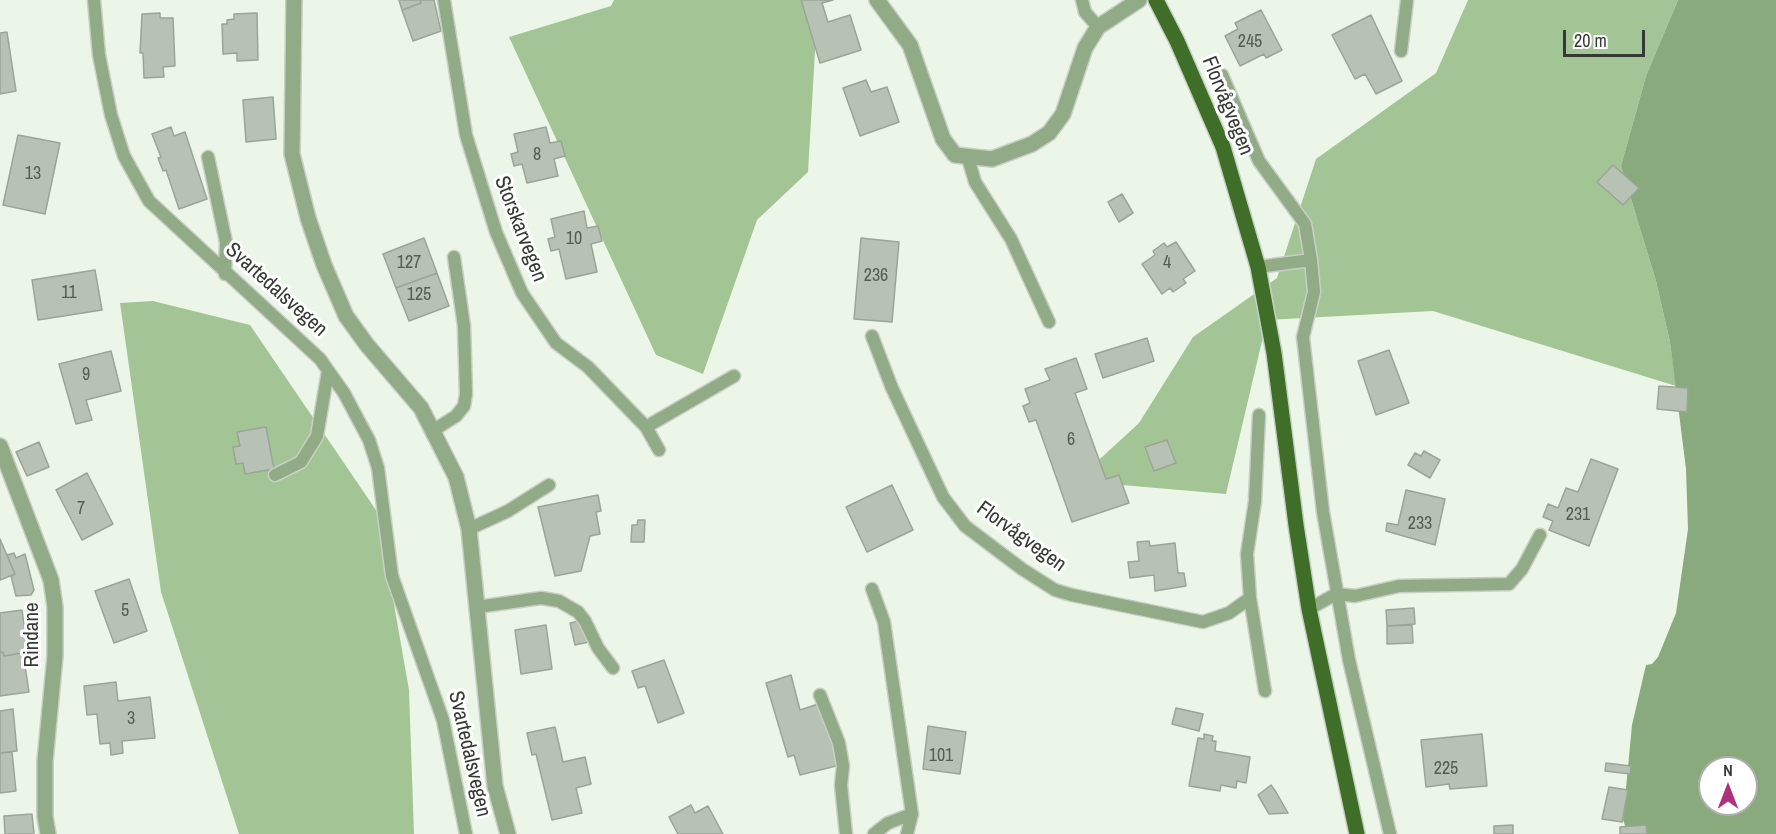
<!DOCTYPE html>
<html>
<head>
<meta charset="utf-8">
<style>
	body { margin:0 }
	#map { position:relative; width:1776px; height:834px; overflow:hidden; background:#ecf6e8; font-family:"Archivo Narrow",sans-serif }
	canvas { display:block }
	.north { position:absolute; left:1698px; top:756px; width:60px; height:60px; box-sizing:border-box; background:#fff; border:2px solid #afb0ae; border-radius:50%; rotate:0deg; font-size:16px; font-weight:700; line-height:24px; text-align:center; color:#363a34 }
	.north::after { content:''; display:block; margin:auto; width:21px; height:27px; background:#af307f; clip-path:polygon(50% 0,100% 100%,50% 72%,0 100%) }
	.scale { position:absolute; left:1563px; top:30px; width:82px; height:27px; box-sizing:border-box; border:3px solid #363a34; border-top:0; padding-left:8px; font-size:18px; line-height:21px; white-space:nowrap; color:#363a34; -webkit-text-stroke:4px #fff; paint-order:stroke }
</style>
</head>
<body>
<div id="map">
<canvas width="1776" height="834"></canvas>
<div class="north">N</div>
<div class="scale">20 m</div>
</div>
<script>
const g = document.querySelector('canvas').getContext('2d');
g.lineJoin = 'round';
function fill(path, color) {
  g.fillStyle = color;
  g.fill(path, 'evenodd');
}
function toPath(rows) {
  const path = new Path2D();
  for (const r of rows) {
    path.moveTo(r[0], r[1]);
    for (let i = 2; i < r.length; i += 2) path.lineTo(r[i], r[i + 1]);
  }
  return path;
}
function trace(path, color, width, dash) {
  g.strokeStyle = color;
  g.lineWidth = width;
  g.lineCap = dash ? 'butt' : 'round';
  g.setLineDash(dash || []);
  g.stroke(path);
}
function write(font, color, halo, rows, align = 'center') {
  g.font = font + ' "Archivo Narrow",sans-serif';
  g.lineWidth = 6;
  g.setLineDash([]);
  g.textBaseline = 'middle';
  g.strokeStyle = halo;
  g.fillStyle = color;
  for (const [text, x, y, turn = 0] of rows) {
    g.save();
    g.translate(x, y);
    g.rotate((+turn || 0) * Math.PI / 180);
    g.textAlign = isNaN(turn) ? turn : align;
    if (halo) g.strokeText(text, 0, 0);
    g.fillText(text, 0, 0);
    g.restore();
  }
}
const forest = toPath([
	[614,0,818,0,808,172,757,220,703,374,656,355,509,37,611,6],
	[1468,0,1678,0,1646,76,1621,166,1656,281,1670,342,1676,386,1433,311,1267,320,1226,494,1076,481,1139,423,1193,337,1277,278,1316,159,1436,73],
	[153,301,250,325,378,513,409,690,414,834,239,834,161,592,120,303]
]);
const water = toPath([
	[1678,0,1776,0,1776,834,1628,834,1623,820,1632,725,1646,665,1652,664,1658,657,1676,613,1688,529,1686,469,1670,342,1656,281,1621,166,1646,76],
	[1710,768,1746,768,1746,804,1710,804]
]);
const building = toPath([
	[399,0,420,0,421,3,402,10,399,0],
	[420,0,434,0,441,31,413,41,402,10,421,3,420,0],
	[801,0,833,0,822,3,828,22,850,15,861,50,820,63,801,0],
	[1261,10,1282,50,1266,58,1264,54,1240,66,1225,36,1238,29,1235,23,1261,10],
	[160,13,160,18,173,18,175,66,163,67,164,77,144,78,143,53,140,53,142,14,160,13],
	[257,13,258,60,237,61,237,53,223,54,222,24,227,24,227,20,234,19,234,14,257,13],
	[1371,15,1402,81,1376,94,1365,74,1355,79,1332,35,1371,15],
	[7,32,16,91,0,94,0,33,7,32],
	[866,80,871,92,887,87,899,122,860,136,843,88,866,80],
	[273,97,276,139,246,142,243,100,273,97],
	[171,127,174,136,185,132,207,199,179,209,166,170,163,171,158,158,161,157,152,134,171,127],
	[546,127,550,143,561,141,565,156,554,159,558,176,527,183,522,164,514,166,511,154,518,152,514,134,546,127],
	[18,135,60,143,45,214,3,205,18,135],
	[1613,165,1639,188,1623,205,1597,182,1613,165],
	[1122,194,1133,213,1119,222,1108,202,1122,194],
	[584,211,587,228,598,226,602,241,591,244,597,272,566,279,559,249,551,251,548,239,555,237,551,219,584,211],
	[424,238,437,273,396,288,383,254,424,238],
	[861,238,899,242,892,322,854,319,861,238],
	[1176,242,1195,271,1183,279,1186,283,1173,292,1170,288,1162,294,1142,264,1155,255,1153,251,1164,243,1167,247,1176,242],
	[95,270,102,310,38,320,32,280,95,270],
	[437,273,449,306,409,321,396,288,437,273],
	[1147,338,1154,361,1103,378,1095,354,1147,338],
	[1389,350,1409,403,1376,415,1358,361,1389,350],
	[111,351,121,391,86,400,92,420,76,424,59,364,111,351],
	[1076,358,1087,389,1075,393,1106,479,1119,475,1129,503,1072,522,1036,420,1029,422,1023,406,1030,403,1025,389,1050,380,1045,369,1076,358],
	[1659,386,1688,388,1687,412,1657,409,1659,386],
	[266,427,274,469,245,474,243,463,236,464,233,447,240,446,237,432,266,427],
	[1167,440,1176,463,1154,471,1145,447,1167,440],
	[39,442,49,467,27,476,16,452,39,442],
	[1424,451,1440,460,1430,478,1408,465,1415,453,1421,456,1424,451],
	[1591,459,1618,469,1589,546,1549,530,1553,521,1543,517,1548,504,1558,508,1566,488,1578,492,1591,459],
	[87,473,113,524,82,540,56,490,87,473],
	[892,485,913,530,867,552,846,507,892,485],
	[1406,490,1445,499,1435,545,1386,531,1387,523,1398,525,1406,490],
	[598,495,601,511,596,512,600,534,590,536,581,571,555,576,538,507,598,495],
	[638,520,645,520,644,542,631,542,632,525,637,525,638,520],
	[0,539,15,574,0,580,0,539],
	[1149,541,1150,546,1175,543,1178,573,1184,573,1186,586,1155,591,1154,575,1130,578,1128,562,1139,561,1137,542,1149,541],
	[14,553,16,558,25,554,34,590,31,595,16,596,11,576,15,574,7,555,14,553],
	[129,579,147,631,114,643,95,591,129,579],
	[1414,608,1415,624,1387,626,1386,610,1414,608],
	[22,610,28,652,4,656,3,652,0,652,0,613,22,610],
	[583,620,589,642,575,645,570,623,583,620],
	[546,625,552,669,521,674,515,630,546,625],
	[1412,625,1413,643,1387,644,1387,626,1412,625],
	[0,652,3,652,4,656,23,653,29,692,0,696,0,652],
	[664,660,684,713,658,723,645,686,638,688,632,671,664,660],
	[791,675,800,710,821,703,840,765,800,775,794,755,788,757,766,683,791,675],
	[116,682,118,701,150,697,155,738,122,741,123,753,111,755,110,743,100,744,97,714,87,715,84,686,116,682],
	[1176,708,1203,714,1199,731,1172,724,1176,708],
	[13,709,17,751,0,753,0,711,13,709],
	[928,726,966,732,960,774,923,769,928,726],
	[555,727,563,762,585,757,591,784,576,788,582,813,552,820,536,754,532,755,527,733,555,727],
	[1204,734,1213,736,1212,741,1216,741,1215,751,1250,757,1246,783,1237,781,1236,788,1221,785,1220,791,1189,786,1198,738,1204,739,1204,734],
	[1482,734,1487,786,1450,789,1449,784,1426,787,1421,740,1482,734],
	[12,752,16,791,0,793,0,753,12,752],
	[1606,763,1631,766,1630,774,1605,771,1606,763],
	[1271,785,1276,792,1288,813,1269,814,1258,795,1271,785],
	[1609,787,1628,790,1622,822,1602,819,1609,787],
	[691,805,695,813,708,806,723,834,678,834,669,817,691,805],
	[32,814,34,834,5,834,4,816,32,814],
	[1513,825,1513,834,1494,834,1494,826,1513,825],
	[1646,825,1647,834,1620,834,1620,827,1646,825]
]);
const service = toPath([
	[94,0,99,55,111,115,124,156,149,201,320,359,344,393,369,440,378,468,392,576,443,720,466,834],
	[444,0,466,135,496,232,522,293,556,343,588,367,646,427,659,450],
	[1082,0,1085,12,1098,27],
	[1401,51,1407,0],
	[1222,75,1259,161,1305,224,1311,260],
	[208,157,226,242,225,274],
	[968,158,975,182,1011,239,1049,322],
	[1258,267,1311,260,1314,292,1303,337,1323,512,1349,660,1390,834],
	[872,336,892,388,943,497,965,526,1022,569,1055,590,1072,595,1203,622,1229,613,1250,598],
	[1259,415,1255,501,1247,554,1250,598,1265,691],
	[646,427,734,376],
	[434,430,456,416,464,406,466,394,464,326,454,257],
	[275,475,301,462,317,436,328,371],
	[469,529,508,511,549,485],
	[872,589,884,622,912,814,888,823,874,834],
	[477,607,541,598,559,601,578,612,585,621,598,648,613,668],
	[1309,609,1336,594,1355,596,1399,586,1509,584,1522,569,1540,535],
	[820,695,839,743,843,766,841,785,846,834],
	[907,834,912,814]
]);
const minor = toPath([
	[294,0,292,154,308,218,324,265,346,316,367,345,421,408,456,477,469,529,495,786,508,834],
	[877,0,910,45,943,139,955,155,992,159,1032,144,1049,133,1063,114,1085,48,1098,27,1139,0],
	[0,446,51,580,55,607,55,656,45,761,45,816,48,834]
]);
const primary = toPath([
	[1156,0,1177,41,1223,147,1258,267,1274,353,1296,525,1309,609,1357,834]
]);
const numberNames = [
	["245",1250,42],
	["8",537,155],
	["13",33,174],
	["10",574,239],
	["127",409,263],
	["4",1167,263],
	["236",876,276],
	["11",69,293],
	["125",419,295],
	["9",86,375],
	["6",1071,440],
	["7",81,509],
	["231",1578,515],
	["233",1420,524],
	["5",125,611],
	["3",131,719],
	["101",941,756],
	["225",1446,769]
];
const streetNames = [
	["Florvågvegen",1227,106,68],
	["Storskarvegen",520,229,69],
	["Svartedalsvegen",276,290,42],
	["Florvågvegen",1021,537,36],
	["Rindane",32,635,-90],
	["Svartedalsvegen",469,754,77]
];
fill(forest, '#a3c596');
fill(water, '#89aa7c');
fill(building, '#b8c2b4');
trace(building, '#9ba597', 1.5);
trace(service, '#c8d0c4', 15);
trace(minor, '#c8d0c4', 18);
trace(primary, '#c8d0c4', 18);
trace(service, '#90ab86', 12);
trace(minor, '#90ab86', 15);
trace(primary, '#3e6e27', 15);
write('18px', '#565c54', null, numberNames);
write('21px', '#363a34', '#fff', streetNames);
</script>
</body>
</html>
